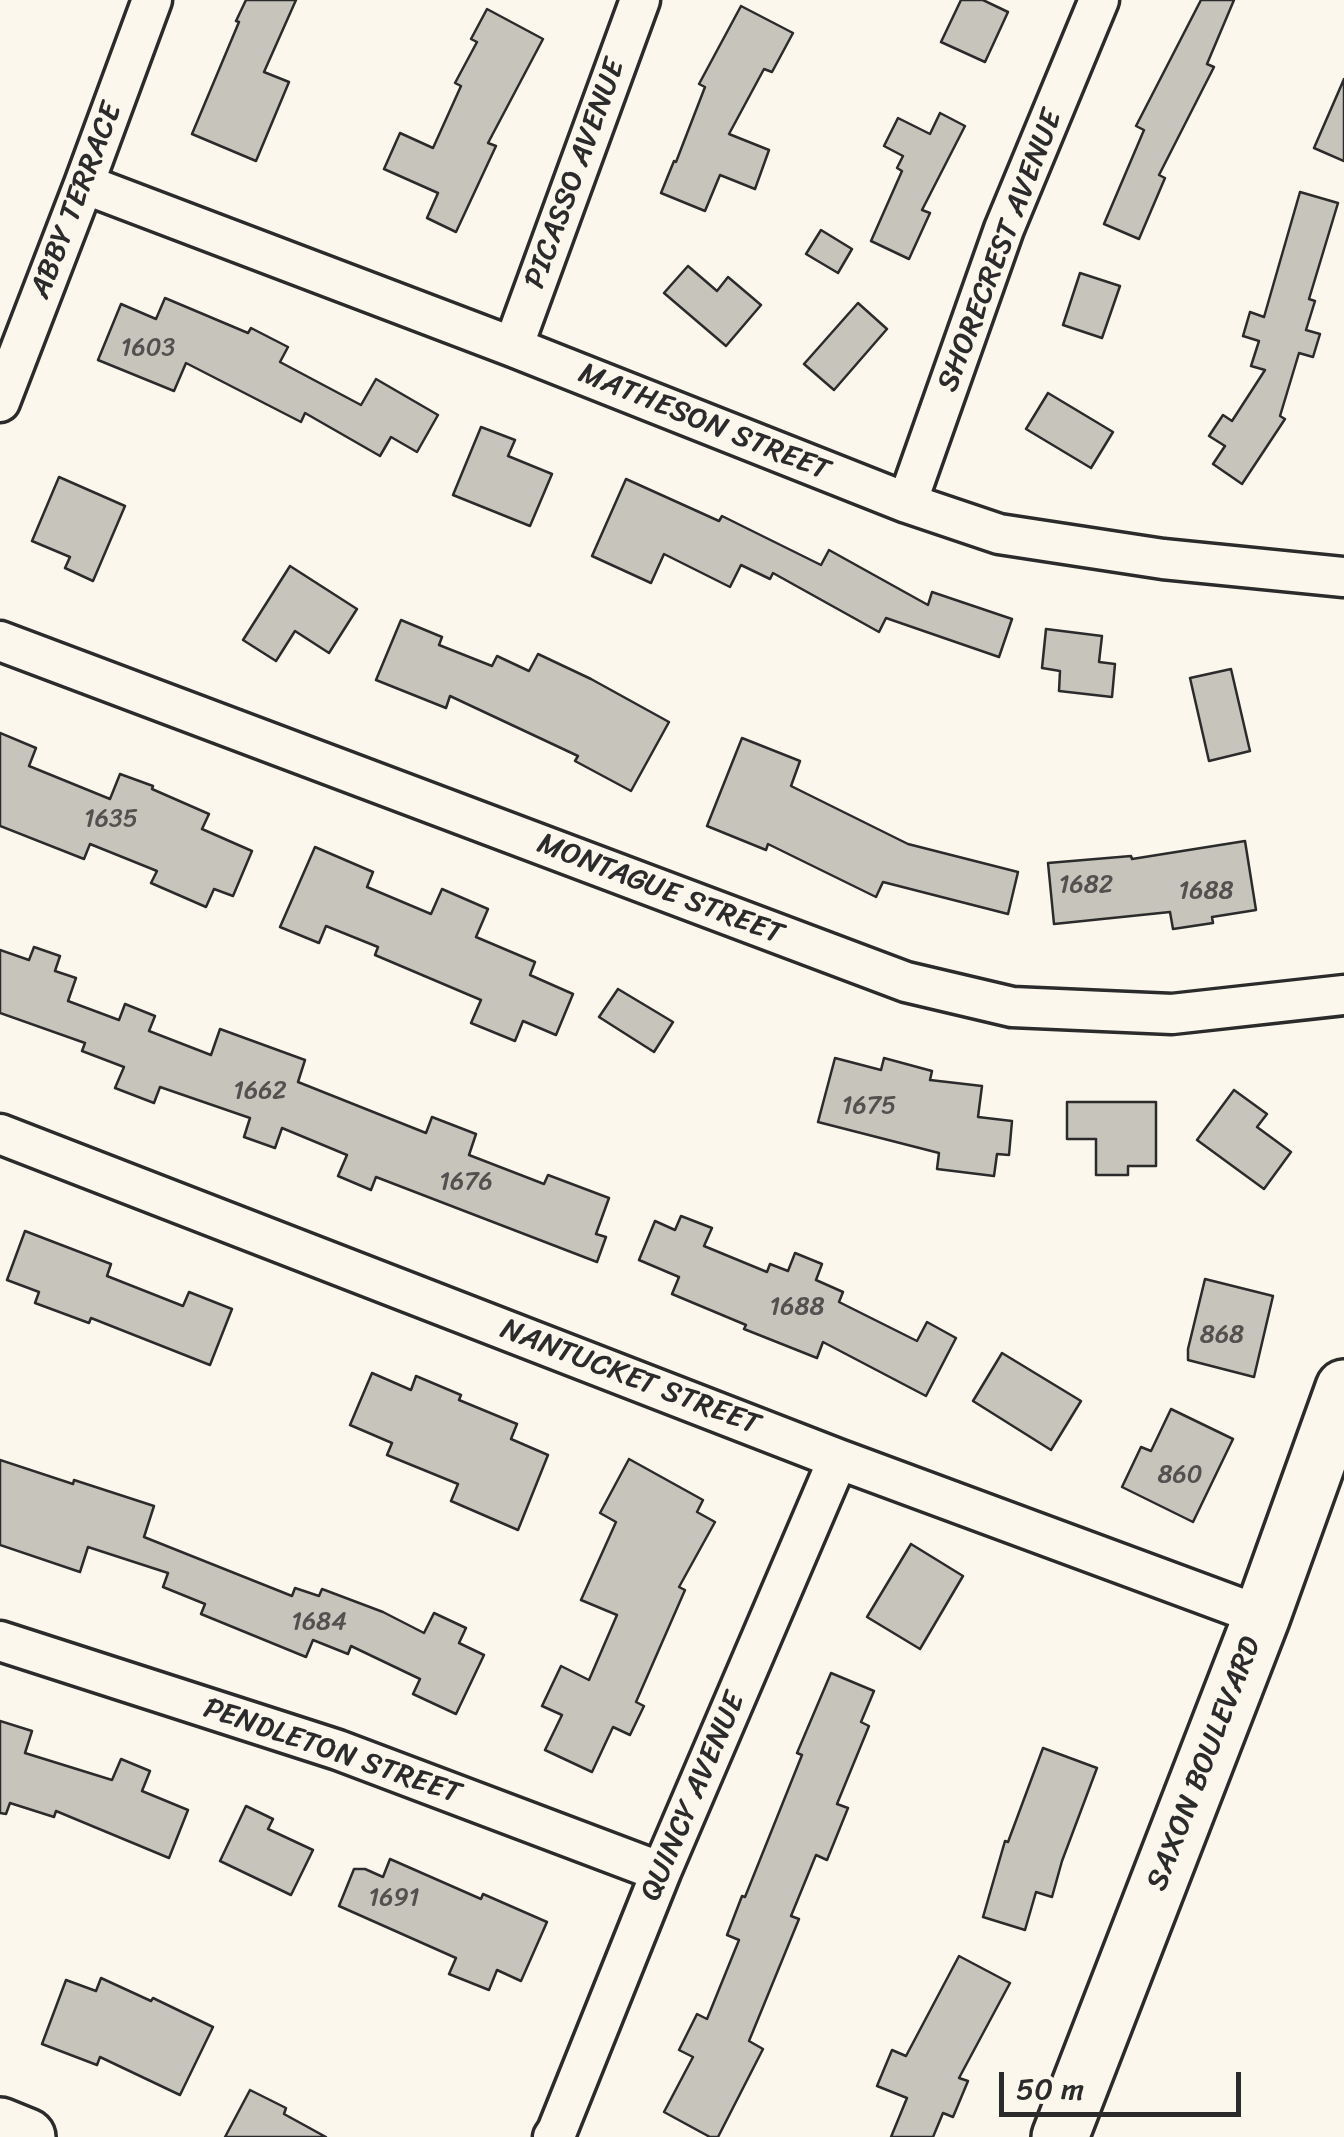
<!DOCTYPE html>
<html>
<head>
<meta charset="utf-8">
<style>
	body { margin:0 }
	#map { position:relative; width:1344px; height:2137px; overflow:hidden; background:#fbf7ec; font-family:Sriracha,sans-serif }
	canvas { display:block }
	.scale { position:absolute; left:999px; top:2072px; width:242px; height:45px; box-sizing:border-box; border:5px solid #2b2b2b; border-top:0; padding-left:12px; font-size:30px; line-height:35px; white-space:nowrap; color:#2b2b2b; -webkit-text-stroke:8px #fbf7ec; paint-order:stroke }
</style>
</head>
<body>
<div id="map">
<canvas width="1344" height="2137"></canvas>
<div class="scale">50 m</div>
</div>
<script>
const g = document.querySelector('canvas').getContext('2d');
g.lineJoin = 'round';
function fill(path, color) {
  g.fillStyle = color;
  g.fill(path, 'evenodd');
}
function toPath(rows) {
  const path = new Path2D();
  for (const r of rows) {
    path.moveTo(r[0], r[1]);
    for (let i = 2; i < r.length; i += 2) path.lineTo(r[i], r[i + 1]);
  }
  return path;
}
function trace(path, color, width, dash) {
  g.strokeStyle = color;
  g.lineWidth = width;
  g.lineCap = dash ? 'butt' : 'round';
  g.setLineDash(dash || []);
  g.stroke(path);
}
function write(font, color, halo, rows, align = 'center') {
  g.font = font + ' Sriracha,sans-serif';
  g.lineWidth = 9;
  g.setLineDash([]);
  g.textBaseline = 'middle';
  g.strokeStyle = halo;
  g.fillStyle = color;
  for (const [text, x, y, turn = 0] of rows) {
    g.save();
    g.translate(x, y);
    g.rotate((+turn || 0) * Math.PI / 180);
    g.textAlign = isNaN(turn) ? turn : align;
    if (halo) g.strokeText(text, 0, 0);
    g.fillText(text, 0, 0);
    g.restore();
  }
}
const building = toPath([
	[246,0,296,0,264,72,289,82,256,161,192,134,239,22,236,21,246,0],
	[961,0,983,0,1008,12,985,62,941,42,961,0],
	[1201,0,1234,0,1207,64,1214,67,1159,175,1165,178,1139,239,1104,224,1144,130,1136,126,1201,0],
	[741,6,793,33,772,72,764,69,729,134,769,150,755,189,720,175,705,211,661,193,674,161,676,162,705,87,699,84,741,6],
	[487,9,543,39,488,143,496,146,456,232,427,218,438,193,384,169,400,133,433,148,461,86,455,83,477,42,471,39,487,9],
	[1344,79,1344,161,1314,148,1344,79],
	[940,113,965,126,922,210,930,213,909,259,871,241,902,171,897,168,903,156,884,146,898,118,930,134,940,113],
	[1300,192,1338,203,1309,299,1315,301,1306,330,1320,334,1313,357,1299,353,1280,416,1285,419,1242,484,1213,464,1225,446,1209,436,1223,415,1232,421,1265,370,1251,366,1259,341,1243,336,1250,312,1264,317,1300,192],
	[821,230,852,249,838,273,806,254,821,230],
	[688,266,717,291,728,277,761,305,726,346,664,293,688,266],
	[1080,273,1120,286,1102,338,1063,325,1080,273],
	[165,298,248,333,251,328,288,347,280,362,361,405,376,379,438,415,417,452,391,437,380,456,305,413,301,422,186,363,174,391,98,360,121,304,156,319,165,298],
	[858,303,887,329,834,390,804,364,858,303],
	[1048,393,1113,432,1091,468,1026,429,1048,393],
	[481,427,515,440,508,456,552,474,530,526,453,495,481,427],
	[59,477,125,506,93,581,65,568,70,557,32,541,59,477],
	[626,479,719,521,722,516,821,565,829,550,928,605,932,592,1012,619,999,657,886,618,879,632,773,573,770,579,741,565,730,587,664,554,651,583,592,556,626,479],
	[290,566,357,609,329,653,295,631,276,661,243,640,290,566],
	[401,620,442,637,439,645,492,666,497,656,529,671,538,654,591,679,669,722,631,791,575,761,578,756,450,696,446,708,376,680,401,620],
	[1046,629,1102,636,1099,662,1115,664,1112,697,1059,691,1060,671,1042,668,1046,629],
	[1231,669,1250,751,1209,761,1190,678,1231,669],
	[0,733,36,748,29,766,110,799,120,774,153,786,152,789,209,814,202,829,252,851,233,896,214,889,206,907,151,883,157,871,90,844,84,859,0,826,0,733],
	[742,738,800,761,791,786,908,844,1018,872,1008,914,883,882,876,897,768,844,766,850,707,826,742,738],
	[1245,841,1256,910,1212,917,1213,923,1173,929,1170,912,1054,924,1048,863,1131,856,1132,859,1245,841],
	[315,847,373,872,367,887,431,914,442,889,488,909,476,937,535,962,530,975,573,994,556,1035,523,1021,515,1041,471,1023,481,1000,375,955,378,947,326,926,319,943,280,927,315,847],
	[34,947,60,956,55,971,76,978,68,1001,119,1020,125,1004,155,1016,149,1031,211,1055,220,1029,305,1060,298,1082,426,1133,432,1117,476,1134,469,1155,544,1184,548,1175,609,1198,596,1234,606,1237,597,1262,376,1177,371,1190,338,1176,347,1155,282,1128,275,1148,244,1137,250,1118,160,1087,154,1103,115,1088,124,1067,82,1051,85,1043,0,1013,0,950,29,960,34,947],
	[618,989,673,1022,654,1052,599,1017,618,989],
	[835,1058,881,1070,884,1058,932,1071,930,1080,982,1086,978,1117,1012,1121,1009,1155,997,1154,994,1176,937,1169,939,1153,818,1122,835,1058],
	[1234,1090,1267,1114,1257,1127,1291,1152,1264,1189,1197,1140,1234,1090],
	[1067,1102,1156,1102,1156,1166,1128,1166,1128,1175,1096,1175,1096,1139,1067,1139,1067,1102],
	[681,1216,712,1228,704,1246,767,1272,770,1264,788,1271,795,1253,822,1264,816,1280,843,1292,839,1302,917,1341,927,1322,956,1338,926,1396,823,1342,817,1358,744,1329,746,1325,672,1294,679,1277,639,1260,655,1221,675,1230,681,1216],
	[25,1231,111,1264,107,1276,183,1306,189,1292,232,1309,210,1365,91,1318,89,1323,35,1303,39,1292,7,1280,25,1231],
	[1205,1279,1273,1296,1254,1377,1188,1360,1188,1349,1205,1279],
	[1002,1353,1081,1401,1051,1450,973,1401,1002,1353],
	[372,1373,411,1390,416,1376,461,1395,459,1400,517,1424,511,1439,548,1455,518,1530,451,1501,458,1484,387,1455,392,1443,350,1425,372,1373],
	[1171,1409,1233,1439,1193,1522,1122,1487,1141,1447,1151,1451,1171,1409],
	[629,1459,703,1500,697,1512,715,1522,679,1587,685,1590,636,1702,644,1706,630,1735,613,1727,592,1772,545,1750,562,1715,542,1706,561,1666,589,1680,617,1615,581,1600,616,1522,600,1513,629,1459],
	[0,1460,73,1484,74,1480,154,1506,144,1537,292,1596,295,1588,319,1596,322,1589,383,1612,424,1633,434,1613,466,1628,459,1643,484,1655,456,1714,413,1694,420,1679,351,1646,348,1654,313,1640,306,1657,201,1614,205,1604,163,1587,168,1573,88,1547,80,1572,0,1545,0,1460],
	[911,1544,963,1576,920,1649,867,1617,911,1544],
	[831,1673,874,1691,861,1722,869,1726,837,1804,848,1808,827,1860,816,1855,791,1916,799,1919,749,2041,763,2049,718,2137,710,2137,664,2112,693,2057,679,2050,697,2014,707,2019,739,1940,727,1935,742,1896,745,1897,802,1755,797,1753,831,1673],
	[0,1721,32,1731,25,1753,112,1780,121,1759,150,1771,142,1791,188,1810,169,1858,56,1811,54,1817,10,1803,6,1814,0,1813,0,1721],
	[1043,1748,1097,1768,1062,1861,1052,1897,1036,1892,1025,1930,983,1917,1005,1841,1008,1842,1043,1748],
	[246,1806,273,1819,268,1829,313,1850,291,1895,220,1861,246,1806],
	[390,1859,481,1899,483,1894,547,1922,521,1981,497,1970,489,1990,449,1974,456,1958,339,1906,354,1869,365,1869,383,1877,390,1859],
	[959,1956,1010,1983,959,2078,968,2081,953,2117,943,2113,933,2137,891,2137,907,2098,877,2086,892,2050,906,2056,959,1956],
	[101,1978,151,2001,153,1998,213,2027,180,2095,100,2057,97,2065,42,2044,66,1980,96,1991,101,1978],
	[250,2090,286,2108,284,2114,326,2137,225,2137,250,2090]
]);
const street = toPath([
	[84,184,513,347,907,503,999,534,1163,559,1344,577],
	[513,347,640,0],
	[0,402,84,184,152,0],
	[907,503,1004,229,1099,0],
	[0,641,906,982,1012,1007,1172,1014,1344,995],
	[0,1134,838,1459,1262,1616],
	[0,1641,338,1750,661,1872],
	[553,2137,557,2131,661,1872,838,1459]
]);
const secondary = toPath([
	[0,2126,27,2137],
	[1060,2137,1262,1616,1344,1388]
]);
const numberNames = [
	["1603",148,349],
	["1635",111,820],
	["1682",1086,886],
	["1688",1206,892],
	["1662",260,1092],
	["1675",869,1107],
	["1676",466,1183],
	["1688",797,1308],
	["868",1222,1336],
	["860",1180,1476],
	["1684",319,1623],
	["1691",394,1899]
];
const streetNames = [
	["PICASSO AVENUE",576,174,-70],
	["ABBY TERRACE",77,201,-69],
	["SHORECREST AVENUE",1001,251,-69],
	["MATHESON STREET",704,423,22],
	["MONTAGUE STREET",660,890,21],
	["NANTUCKET STREET",630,1378,21],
	["PENDLETON STREET",332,1752,19],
	["SAXON BOULEVARD",1205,1764,-69],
	["QUINCY AVENUE",694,1797,-67]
];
fill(building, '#c7c4bc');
trace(building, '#2b2b2b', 2.5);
trace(street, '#2b2b2b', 45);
trace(secondary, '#2b2b2b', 62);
trace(street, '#fbf7ec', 38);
trace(secondary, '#fbf7ec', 55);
write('25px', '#52514f', null, numberNames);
write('30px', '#2b2b2b', '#fbf7ec', streetNames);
</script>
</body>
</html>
